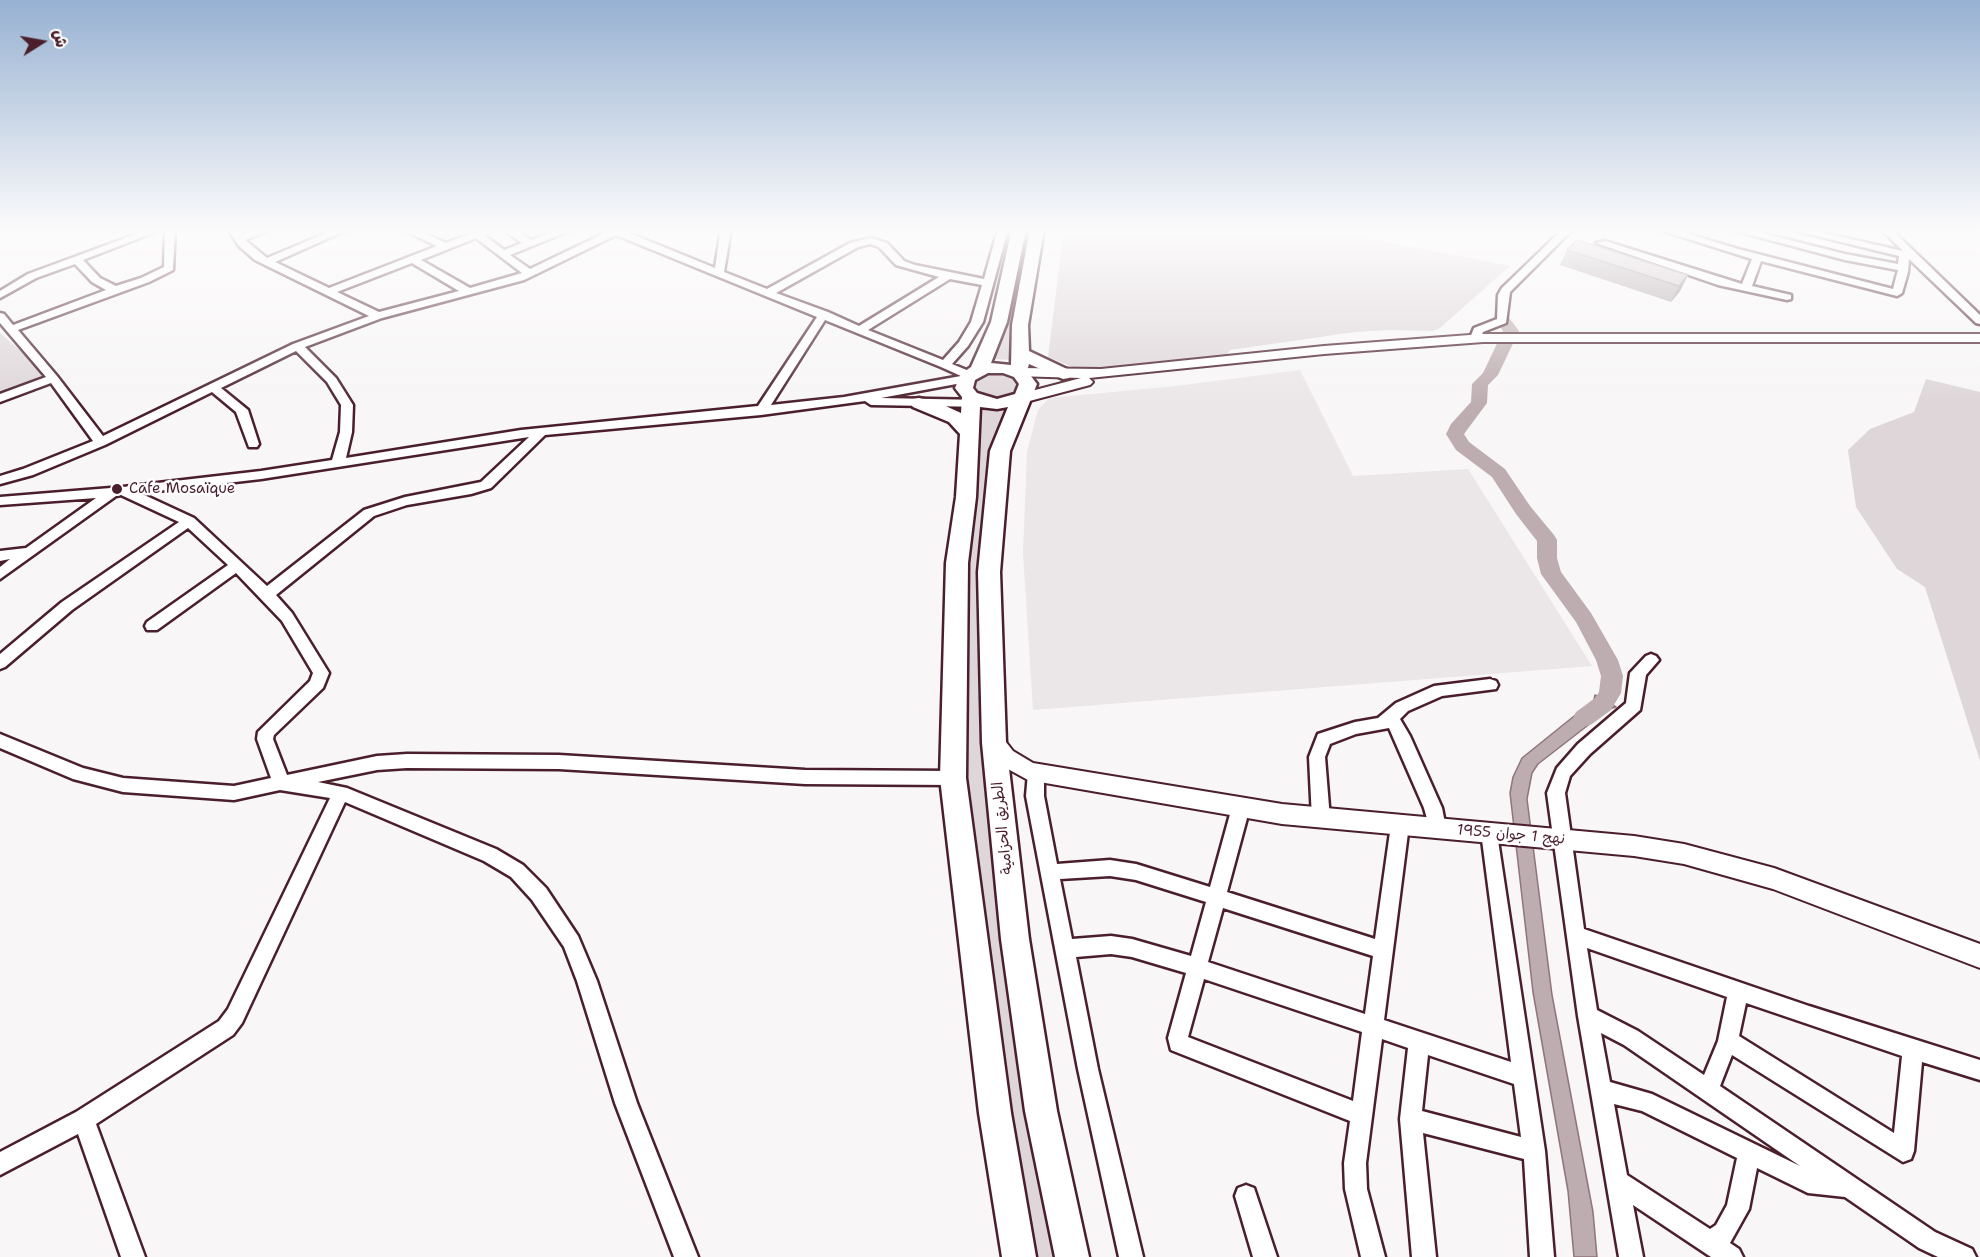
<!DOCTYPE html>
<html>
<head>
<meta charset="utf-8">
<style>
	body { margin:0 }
	#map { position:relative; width:1980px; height:1257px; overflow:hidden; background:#f8f6f7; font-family:"Shantell Sans","Playpen Sans Arabic",sans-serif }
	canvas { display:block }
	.north { position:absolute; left:12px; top:12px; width:60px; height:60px; -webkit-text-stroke:4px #fff; paint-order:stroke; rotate:79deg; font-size:16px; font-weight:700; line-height:24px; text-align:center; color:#4a1f2b }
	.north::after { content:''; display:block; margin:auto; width:21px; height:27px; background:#4a1f2b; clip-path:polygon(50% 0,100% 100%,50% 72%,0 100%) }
</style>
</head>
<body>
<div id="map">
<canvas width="1980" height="1257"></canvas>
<div class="north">ش</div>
</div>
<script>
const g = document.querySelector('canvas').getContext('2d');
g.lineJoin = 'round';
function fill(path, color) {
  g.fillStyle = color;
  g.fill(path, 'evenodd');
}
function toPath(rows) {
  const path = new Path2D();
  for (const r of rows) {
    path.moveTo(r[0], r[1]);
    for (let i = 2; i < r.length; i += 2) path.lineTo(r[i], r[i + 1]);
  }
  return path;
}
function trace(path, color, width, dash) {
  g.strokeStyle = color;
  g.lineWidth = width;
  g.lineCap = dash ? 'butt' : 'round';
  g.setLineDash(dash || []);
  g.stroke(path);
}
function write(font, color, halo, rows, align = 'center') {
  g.font = font + ' "Shantell Sans","Playpen Sans Arabic",sans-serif';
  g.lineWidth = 5;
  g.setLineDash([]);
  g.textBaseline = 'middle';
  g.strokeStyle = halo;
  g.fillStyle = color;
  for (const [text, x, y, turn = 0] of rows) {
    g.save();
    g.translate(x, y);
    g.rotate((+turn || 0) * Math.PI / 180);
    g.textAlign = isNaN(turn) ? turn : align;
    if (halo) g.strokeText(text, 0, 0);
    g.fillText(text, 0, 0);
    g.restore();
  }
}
const built = toPath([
	[1300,370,1353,476,1468,469,1592,666,1033,710,1023,553,1027,452,1038,410,1049,398,1176,386]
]);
const green = toPath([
	[1024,229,1032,229,1014,323,1016,360,989,359,996,352,1005,328],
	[1064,229,1318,229,1510,266,1440,328,1432,331,1388,330,1355,332,1230,350,1226,355,1198,359,1080,370,1048,357],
	[0,333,43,370,41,377,0,391],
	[993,371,1012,374,1023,383,1019,394,1002,401,976,394,972,388,972,382,977,377],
	[1926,379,1980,392,1980,761,1925,587,1897,569,1856,507,1848,450,1870,429,1914,412],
	[973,408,1009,409,982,562,1059,1257,1026,1257,960,742]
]);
const water = toPath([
	[1595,695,1616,707,1609,709,1538,764,1532,773,1527,799,1552,995,1593,1212,1597,1257,1574,1257,1568,1191,1533,992,1510,793,1513,777,1522,758,1594,700,1595,695]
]);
const river = toPath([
	[1505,317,1510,319,1519,331,1498,375,1488,385,1487,403,1464,434,1469,442,1505,469,1530,506,1554,535,1557,540,1557,558,1561,572,1591,613,1618,660,1623,676,1621,693,1611,710,1592,724,1584,727,1576,724,1573,718,1576,712,1595,698,1599,692,1601,676,1596,660,1576,622,1541,574,1537,558,1537,541,1516,514,1492,477,1456,450,1446,434,1451,424,1471,402,1472,384,1483,373,1503,331,1497,322,1505,317]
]);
const minor = toPath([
	[150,229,163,229,83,260,100,278,116,286,141,278,164,267,165,229,175,229,173,270,149,282,18,330,57,376,103,436,293,344,369,316,255,260,239,246,228,229,238,229,242,235,258,229,272,229,245,240,267,258,336,229,349,229,275,262,329,288,437,246,401,229,414,229,446,243,483,229,496,229,484,235,504,250,522,243,502,229,513,229,531,240,561,229,574,229,510,255,530,269,607,232,604,229,626,229,624,231,715,268,721,229,731,229,724,272,767,289,850,243,870,238,887,243,904,261,915,265,984,279,998,229,1008,229,983,322,968,346,952,364,974,373,974,377,967,382,881,398,982,400,986,401,986,407,871,405,865,401,761,415,545,435,491,488,471,494,407,505,374,516,276,595,292,613,329,673,323,688,274,735,273,739,287,775,377,756,407,754,559,755,805,770,953,771,959,773,961,778,959,783,953,785,805,784,559,769,407,768,377,770,318,782,347,788,496,849,523,865,546,888,578,936,597,981,637,1103,698,1257,674,1257,615,1103,577,981,564,947,532,900,511,877,484,861,345,802,242,1023,233,1035,96,1124,145,1257,121,1257,78,1134,0,1175,0,1152,76,1112,219,1021,228,1009,330,798,280,790,234,800,123,792,73,779,0,748,0,734,83,768,123,778,234,786,271,778,257,739,258,732,310,681,313,673,282,621,236,573,157,630,147,630,145,626,147,622,228,565,188,528,72,610,5,667,0,669,0,654,62,602,179,522,121,495,116,496,0,579,0,567,10,559,0,561,0,551,26,548,96,498,0,505,0,497,123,487,261,471,332,460,340,432,341,405,327,382,296,351,221,388,248,410,259,444,257,447,249,447,236,412,212,392,105,445,33,475,0,484,0,476,23,469,93,441,51,383,0,402,0,394,46,377,0,323,0,313,4,314,13,325,106,290,92,282,75,264,36,278,0,298,0,291,28,274,150,229],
	[616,235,817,317,758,406,521,430,346,458,352,432,353,405,336,378,305,347,382,318,524,280,616,235],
	[476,238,522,273,470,288,421,260,476,238],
	[870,244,879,247,896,265,939,277,859,326,828,312,776,293,858,247,870,244],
	[412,263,459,291,379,312,337,292,412,263],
	[950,279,982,285,971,322,959,342,943,360,868,330,950,279],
	[825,320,941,367,961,376,844,397,771,405,825,320],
	[529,437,481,482,405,497,364,510,267,586,194,518,140,493,261,479,529,437],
	[1563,229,1573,229,1510,292,1506,323,1483,332,1480,340,1472,340,1470,338,1474,328,1497,319,1498,295,1502,288,1563,229],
	[1657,229,1672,229,1738,249,1893,289,1898,270,1845,260,1729,229,1745,229,1845,254,1898,264,1899,256,1789,229,1806,229,1903,251,1881,229,1891,229,1980,315,1980,324,1976,323,1909,259,1908,272,1902,293,1897,296,1761,261,1752,286,1791,295,1791,299,1787,300,1718,285,1596,243,1605,241,1742,284,1752,259,1657,229],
	[1651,654,1656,656,1659,660,1646,675,1640,710,1590,754,1570,776,1565,793,1584,929,1809,1006,1980,1060,1980,1080,1922,1062,1914,1151,1911,1159,1903,1162,1732,1055,1720,1086,1935,1232,1972,1249,1976,1257,1938,1257,1919,1248,1845,1197,1808,1193,1757,1168,1749,1209,1730,1243,1739,1249,1743,1257,1711,1257,1633,1205,1643,1257,1619,1257,1578,1016,1547,793,1557,768,1578,744,1626,703,1630,673,1646,656,1651,654],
	[1587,948,1727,997,1718,1041,1704,1075,1638,1031,1597,1010,1587,948],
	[1746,1003,1902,1056,1894,1133,1739,1036,1746,1003],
	[1601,1033,1624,1045,1800,1166,1652,1094,1610,1082,1601,1033],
	[1614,1104,1642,1111,1737,1158,1727,1205,1716,1225,1710,1229,1627,1175,1614,1104],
	[1490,679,1496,681,1498,685,1496,689,1442,696,1408,711,1400,719,1410,736,1442,808,1446,828,1443,833,1437,836,1431,833,1424,808,1389,728,1356,734,1330,744,1325,757,1330,819,1327,824,1321,826,1315,824,1312,819,1309,757,1318,734,1355,722,1378,718,1396,703,1434,686,1490,679],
	[1036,766,1042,768,1044,773,1044,796,1057,864,1110,860,1136,864,1210,887,1232,807,1235,802,1241,800,1247,802,1250,807,1227,892,1375,939,1391,825,1394,820,1400,817,1406,820,1409,825,1384,1020,1511,1062,1481,832,1484,827,1490,824,1496,827,1545,1151,1554,1257,1530,1257,1524,1159,1423,1133,1436,1257,1412,1257,1400,1119,1408,1048,1382,1039,1366,1163,1367,1189,1385,1257,1361,1257,1345,1189,1344,1163,1350,1121,1171,1050,1168,1038,1186,973,1132,957,1111,954,1076,957,1098,1069,1143,1257,1119,1257,1078,1069,1026,796,1028,773,1030,768,1036,766],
	[1110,876,1136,880,1206,902,1191,956,1132,939,1111,936,1072,939,1060,879,1110,876],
	[1223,908,1373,956,1365,1014,1208,962,1223,908],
	[1204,979,1362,1032,1353,1101,1188,1037,1204,979],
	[1428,1055,1514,1084,1521,1137,1422,1111,1428,1055],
	[1246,1185,1254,1188,1277,1257,1253,1257,1235,1196,1238,1188,1246,1185]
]);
const major = toPath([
	[1483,334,1980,334,1980,342,1483,342,1324,354,1089,378,1093,382,1090,385,1022,403,1014,398,1016,395,1081,378,1015,376,1012,373,1020,368,1101,369,1324,346,1483,334],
	[994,734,1002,737,1013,751,1033,763,1282,804,1634,836,1684,844,1774,868,1980,944,1980,968,1773,889,1684,864,1634,856,1282,824,1028,780,997,763,986,749,983,743,986,737,994,734]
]);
const highway = toPath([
	[1012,229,1026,229,1007,322,991,363,1011,365,1012,325,1030,229,1044,229,1028,325,1029,351,1069,370,1072,374,1069,378,1063,379,1029,364,1027,371,1037,384,1010,451,1000,572,1006,743,1029,939,1057,1111,1089,1257,1055,1257,1025,1111,1001,939,982,743,978,572,990,451,1008,407,997,409,980,407,976,497,968,563,966,778,1011,1113,1036,1257,1002,1257,979,1113,940,778,946,563,956,497,960,434,949,422,913,407,910,403,913,399,919,398,939,403,961,413,962,397,955,388,961,374,971,367,991,322,1012,229],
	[988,373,1003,373,1014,377,1019,384,1015,394,997,399,977,393,973,388,975,380,988,373]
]);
const wall = toPath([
	[1567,250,1688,275,1680,291,1671,302,1560,265]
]);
const shadedWall = toPath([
	[1688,275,1680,291,1671,302,1679,286]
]);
const building = toPath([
	[1577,240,1688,275,1679,286,1567,250,1577,240]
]);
const markers = [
	[117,489,6,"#4a1f2b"]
];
const poiNames = [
	["Cafe Mosaïque",129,489]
];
const streetNames = [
	["الطريق الحزامية",1003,828,-96],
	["نهج 1 جوان 1955",1511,835,5]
];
fill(built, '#ebe6e8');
fill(green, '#ded6d9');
fill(water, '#bdadb0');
trace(water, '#8f747b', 1.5);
fill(river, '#bdadb0');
trace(minor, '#4a1f2b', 5);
trace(major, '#4a1f2b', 4);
trace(highway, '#4a1f2b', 5);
fill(minor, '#fff');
fill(major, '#fff');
fill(highway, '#fff');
fill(wall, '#b0a6a9');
fill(shadedWall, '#908789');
fill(building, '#cdc1c4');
trace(building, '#908789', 1.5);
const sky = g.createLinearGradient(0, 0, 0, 405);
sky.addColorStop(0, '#97b1d2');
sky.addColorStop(0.57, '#fcfbfb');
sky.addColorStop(1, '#fcfbfb00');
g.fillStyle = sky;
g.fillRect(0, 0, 1980, 405);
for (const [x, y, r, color] of markers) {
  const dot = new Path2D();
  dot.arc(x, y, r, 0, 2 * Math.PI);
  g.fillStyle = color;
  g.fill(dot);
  trace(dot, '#fff', 2);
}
write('15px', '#4a1f2b', '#fff', poiNames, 'left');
write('15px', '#4a1f2b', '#fff', streetNames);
</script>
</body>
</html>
